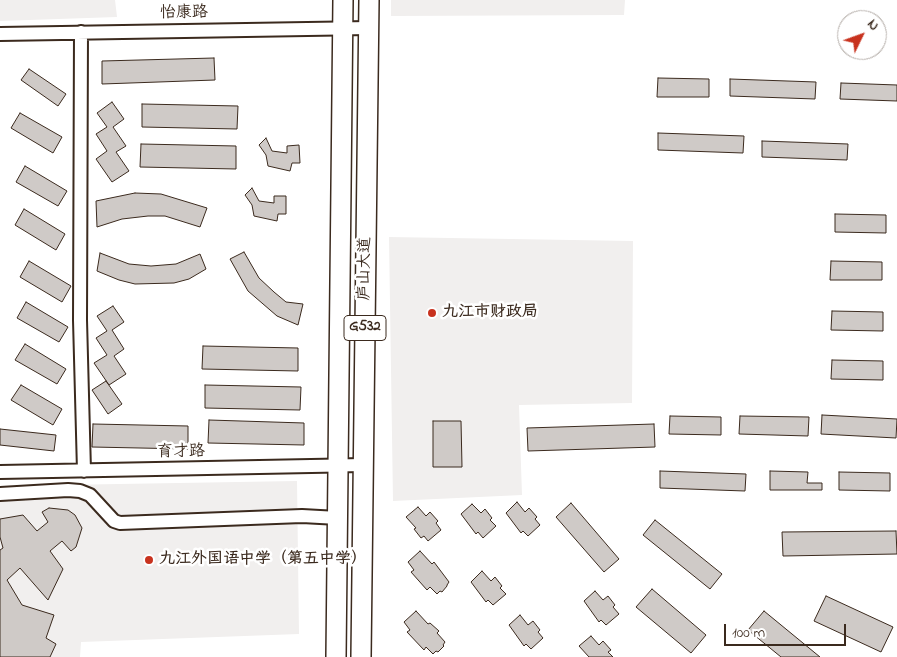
<!DOCTYPE html>
<html>
<head>
<meta charset="utf-8">
<style>
	body { margin:0 }
	#map { position:relative; width:897px; height:657px; overflow:hidden; background:#fff; font-family:"Indie Flower",sans-serif }
	canvas { display:block }
	.north { position:absolute; left:837px; top:10px; width:50px; height:50px; box-sizing:border-box; background:#fff; border:1px solid #b1aaa5; border-radius:50%; rotate:48deg; font-size:14px; font-weight:700; line-height:20px; text-align:center; color:#3b2a1e }
	.north::after { content:''; display:block; margin:auto; width:18px; height:22px; background:#c8321e; clip-path:polygon(50% 0,100% 100%,50% 72%,0 100%) }
	.scale { position:absolute; left:724px; top:624px; width:122px; height:22px; box-sizing:border-box; border:2px solid #3b2a1e; border-top:0; padding-left:6px; font-size:15px; line-height:18px; white-space:nowrap; color:#3b2a1e; -webkit-text-stroke:4px #fff; paint-order:stroke }
</style>
</head>
<body>
<div id="map">
<canvas width="897" height="657"></canvas>
<div class="north">N</div>
<div class="scale">100 m</div>
</div>
<script>
const g = document.querySelector('canvas').getContext('2d');
g.lineJoin = 'round';
function fill(path, color) {
  g.fillStyle = color;
  g.fill(path, 'evenodd');
}
function toPath(rows) {
  const path = new Path2D();
  for (const r of rows) {
    path.moveTo(r[0], r[1]);
    for (let i = 2; i < r.length; i += 2) path.lineTo(r[i], r[i + 1]);
  }
  return path;
}
function trace(path, color, width, dash) {
  g.strokeStyle = color;
  g.lineWidth = width;
  g.lineCap = dash ? 'butt' : 'round';
  g.setLineDash(dash || []);
  g.stroke(path);
}
function write(font, color, halo, rows, align = 'center') {
  g.font = font + ' "Indie Flower","LXGW WenKai TC",sans-serif';
  g.lineWidth = 5;
  g.setLineDash([]);
  g.textBaseline = 'middle';
  g.strokeStyle = halo;
  g.fillStyle = color;
  for (const [text, x, y, turn = 0] of rows) {
    g.save();
    g.translate(x, y);
    g.rotate((+turn || 0) * Math.PI / 180);
    g.textAlign = isNaN(turn) ? turn : align;
    if (halo) g.strokeText(text, 0, 0);
    g.fillText(text, 0, 0);
    g.restore();
  }
}
const built = toPath([
	[0,0,115,0,117,17,0,21],
	[391,0,625,0,624,15,391,16],
	[389,237,633,241,632,403,519,405,522,495,393,501],
	[297,481,299,634,81,642,80,657,0,657,0,486]
]);
const building = toPath([
	[214,58,215,80,102,84,102,61,214,58],
	[29,69,66,94,58,106,21,80,29,69],
	[658,78,709,79,709,97,657,97,658,78],
	[730,79,816,82,815,99,730,96,730,79],
	[841,83,897,85,897,101,840,99,841,83],
	[112,102,124,119,113,127,126,146,116,152,129,171,112,182,96,159,107,151,96,134,107,127,97,113,112,102],
	[142,104,238,106,237,129,142,127,142,104],
	[20,113,62,137,53,153,11,128,20,113],
	[658,133,744,136,743,153,658,150,658,133],
	[266,138,272,151,287,153,287,146,299,145,300,163,292,163,290,171,268,166,266,155,259,145,266,138],
	[762,141,848,144,847,160,762,157,762,141],
	[141,144,236,146,236,169,140,167,141,144],
	[25,166,67,191,58,206,16,182,25,166],
	[252,188,259,201,274,203,274,196,286,196,286,214,278,214,277,221,254,216,252,205,245,195,252,188],
	[135,193,161,194,207,208,200,227,165,216,148,216,122,219,97,227,96,201,135,193],
	[24,209,65,234,56,250,15,225,24,209],
	[835,214,886,215,886,233,835,232,835,214],
	[244,252,259,278,274,292,286,302,303,304,298,325,277,316,248,291,230,259,244,252],
	[100,253,129,264,151,266,176,264,200,254,206,269,189,279,174,283,135,284,119,280,97,271,100,253],
	[29,261,71,286,62,302,20,277,29,261],
	[831,261,882,262,882,280,830,280,831,261],
	[26,302,68,327,59,342,17,318,26,302],
	[113,306,124,322,112,330,124,349,114,356,126,374,109,385,94,363,107,355,96,338,107,331,97,316,113,306],
	[832,311,883,312,883,331,831,330,832,311],
	[25,344,66,369,57,384,15,360,25,344],
	[203,346,298,348,298,371,202,369,203,346],
	[832,360,883,361,883,380,831,379,832,360],
	[106,381,122,404,108,414,92,390,106,381],
	[21,385,62,409,53,425,11,400,21,385],
	[205,385,301,387,300,410,205,408,205,385],
	[822,415,897,419,896,438,821,434,822,415],
	[670,416,721,417,721,435,669,434,670,416],
	[740,416,809,417,808,436,739,434,740,416],
	[209,420,304,423,304,445,208,443,209,420],
	[433,421,461,421,462,467,433,467,433,421],
	[93,424,188,426,188,449,92,447,93,424],
	[654,424,655,447,528,451,527,428,654,424],
	[0,429,56,435,54,451,0,445,0,429],
	[660,471,746,474,745,491,660,488,660,471],
	[770,471,808,472,807,483,822,483,822,490,770,490,770,471],
	[839,472,890,473,890,491,839,490,839,472],
	[517,502,525,512,529,508,537,517,535,519,540,525,528,536,523,531,521,533,506,513,517,502],
	[571,503,619,559,604,572,556,517,571,503],
	[472,504,481,513,485,509,492,518,490,520,496,526,483,538,478,532,476,534,461,514,472,504],
	[418,507,426,516,430,512,438,521,436,523,441,530,428,541,424,536,421,538,414,529,416,528,406,517,418,507],
	[49,508,68,510,75,515,82,528,76,547,71,551,62,541,50,551,63,569,48,600,20,568,7,580,22,605,54,615,46,638,56,644,50,657,0,657,0,550,3,548,0,537,0,519,23,515,37,531,48,522,42,512,49,508],
	[655,520,722,574,710,589,643,535,655,520],
	[896,531,897,554,783,556,782,532,896,531],
	[420,551,432,564,434,562,449,582,447,585,447,586,442,592,440,591,437,594,430,587,427,590,411,572,414,570,408,562,420,551],
	[482,571,491,581,495,577,502,586,500,588,506,594,493,605,488,600,486,602,471,582,482,571],
	[652,589,706,635,691,653,636,607,652,589],
	[595,591,603,600,608,596,615,605,613,607,619,614,606,625,601,620,599,622,584,601,595,591],
	[826,596,893,627,881,652,814,621,826,596],
	[416,611,428,624,430,623,439,631,437,633,445,642,443,645,444,646,438,652,436,651,433,654,426,647,424,650,407,632,410,630,404,622,416,611],
	[764,611,820,657,781,657,748,630,764,611],
	[520,615,528,625,533,621,540,630,538,632,543,638,531,649,526,644,524,646,509,625,520,615],
	[591,636,599,645,603,641,611,650,608,652,613,657,589,657,579,646,591,636]
]);
const minor = toPath([
	[81,32,80,320,84,471],
	[0,34,369,28],
	[0,472,363,465],
	[0,494,68,490,80,491,90,495,114,521,120,523,302,516,338,518]
]);
const highway = toPath([
	[336,657,343,0],
	[361,657,369,0]
]);
const markers = [
	[432,313,5,"#c8321e"],
	[149,560,5,"#c8321e"]
];
const shields = [
	[365,328,42]
];
const shieldNames = [
	["G532",365,328]
];
const streetNames = [
	["怡康路",184,14,-1],
	["庐山大道",366,269,-89],
	["育才路",181,453,-1]
];
const poiNames = [
	["九江市财政局",442,313],
	["九江外国语中学（第五中学）",159,560]
];
fill(built, '#f1efee');
fill(building, '#cfcac7');
trace(building, '#3b2a1e', 1);
trace(minor, '#3b2a1e', 16);
trace(highway, '#3b2a1e', 22);
trace(minor, '#fff', 12);
trace(highway, '#fff', 19);
for (const [x, y, r, color] of markers) {
  const dot = new Path2D();
  dot.arc(x, y, r, 0, 2 * Math.PI);
  g.fillStyle = color;
  g.fill(dot);
  trace(dot, '#fff', 2);
}
for (const [x, y, w] of shields) {
  const box = new Path2D();
  box.roundRect(x - w / 2, y - 12.5, w, 25, 4);
  g.fillStyle = '#fff';
  g.fill(box);
  trace(box, '#3b2a1e', 1);
}
write('bold 15px', '#3b2a1e', null, shieldNames);
write('16px', '#3b2a1e', '#fff', streetNames);
write('bold 16px', '#3b2a1e', '#fff', poiNames, 'left');
</script>
</body>
</html>
